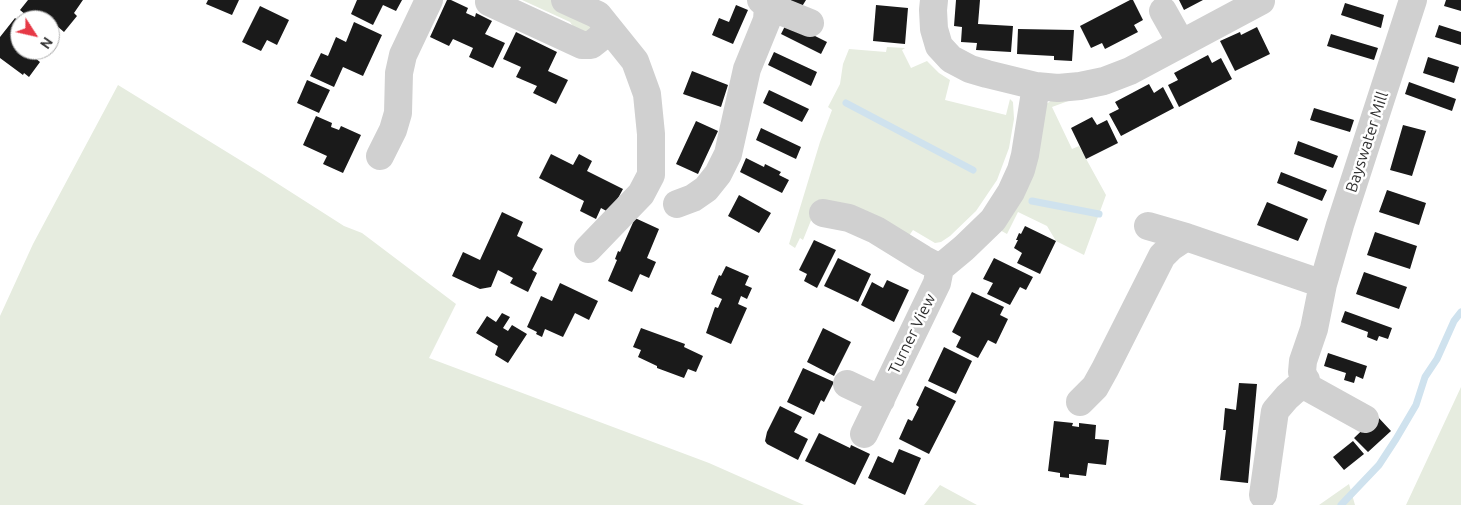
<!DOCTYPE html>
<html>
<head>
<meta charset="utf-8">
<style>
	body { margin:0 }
	#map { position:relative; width:1461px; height:505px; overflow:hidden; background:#fff; font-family:Ubuntu,sans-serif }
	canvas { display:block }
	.north { position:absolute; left:10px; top:10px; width:50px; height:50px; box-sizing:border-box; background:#fff; border:1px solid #adadad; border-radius:50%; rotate:125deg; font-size:14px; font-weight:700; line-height:20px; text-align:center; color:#333 }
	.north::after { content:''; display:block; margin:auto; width:18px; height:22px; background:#e63946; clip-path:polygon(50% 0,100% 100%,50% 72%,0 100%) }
</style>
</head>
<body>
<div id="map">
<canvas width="1461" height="505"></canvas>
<div class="north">N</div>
</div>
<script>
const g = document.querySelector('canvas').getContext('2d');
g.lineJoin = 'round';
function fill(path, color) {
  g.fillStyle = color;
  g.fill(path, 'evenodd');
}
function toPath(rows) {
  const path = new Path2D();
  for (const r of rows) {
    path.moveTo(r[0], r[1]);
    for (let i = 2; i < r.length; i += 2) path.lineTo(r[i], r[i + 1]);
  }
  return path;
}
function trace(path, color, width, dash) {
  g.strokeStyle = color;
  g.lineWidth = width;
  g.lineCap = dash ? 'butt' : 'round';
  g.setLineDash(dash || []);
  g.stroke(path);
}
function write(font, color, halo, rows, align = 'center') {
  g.font = font + ' Ubuntu,sans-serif';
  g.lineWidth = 5;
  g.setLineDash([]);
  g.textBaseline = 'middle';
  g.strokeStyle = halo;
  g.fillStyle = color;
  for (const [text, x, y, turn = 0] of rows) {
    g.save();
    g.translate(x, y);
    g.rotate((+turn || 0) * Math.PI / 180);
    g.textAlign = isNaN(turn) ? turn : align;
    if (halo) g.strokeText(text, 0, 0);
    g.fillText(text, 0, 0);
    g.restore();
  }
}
const green = toPath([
	[522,0,555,0,591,23,592,34,577,32,570,22],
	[887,47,905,48,902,50,911,68,927,61,939,73,950,80,945,100,1006,115,1010,99,1013,102,1014,119,1009,148,997,180,976,211,950,236,941,242,935,243,913,230,906,240,812,218,803,240,800,238,795,248,789,244,820,142,832,110,828,107,840,84,843,64,849,49,886,52],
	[118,85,261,173,344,226,362,233,456,304,429,358,709,463,804,505,0,505,0,316,33,244],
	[1054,99,1071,100,1052,107,1072,149,1079,146,1106,195,1084,255,1056,241,1047,226,1018,212,1007,234,998,229,1046,104],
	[1461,387,1461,505,1406,505],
	[1349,484,1355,505,1319,505],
	[940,485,977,505,924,505]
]);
const stream = toPath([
	[846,103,973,170],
	[1032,201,1099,214],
	[1341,505,1379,465,1396,439,1416,405,1425,377,1437,359,1454,321,1461,312]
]);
const building = toPath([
	[28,0,83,0,74,13,77,16,64,32,50,20,32,20,20,10],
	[208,0,239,0,232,15,206,4],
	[357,0,402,0,396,11,383,5,373,25,351,14],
	[447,0,451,0,468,8,466,13,475,17,476,13,492,21,485,34,505,43,493,68,469,57,473,48,453,39,449,46,430,37],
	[791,0,806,0,801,8,790,2],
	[956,0,980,0,978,24,1013,26,1011,52,976,50,977,43,961,42,962,27,954,26],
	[1130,0,1133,0,1143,20,1134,25,1138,32,1105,49,1102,43,1091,48,1080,26],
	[1179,0,1203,0,1184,10],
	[1446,0,1461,0,1461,11,1444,6],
	[1345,3,1384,15,1381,28,1341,15],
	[736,5,748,10,733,44,712,35,719,18,729,22],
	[876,5,908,8,905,44,873,41],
	[260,6,289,20,277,45,267,40,261,51,242,42],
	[15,18,20,22,20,50,41,50,35,58,40,62,29,77,24,73,23,75,0,58,0,37],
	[354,22,382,35,363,76,343,67,334,87,310,76,321,53,328,56,336,37,346,42],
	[787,22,827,42,821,54,781,34],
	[1439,25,1461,32,1461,45,1435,37],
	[1257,27,1270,54,1235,71,1220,41,1240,32,1241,35],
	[1018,29,1074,30,1072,61,1054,60,1054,56,1017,54],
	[516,32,557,52,548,71,568,80,556,104,533,93,537,86,516,77,521,67,503,59],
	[1331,34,1378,48,1374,60,1327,46],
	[774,52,817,72,811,86,768,65],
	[1208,55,1212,63,1221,58,1232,79,1179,107,1168,85,1178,80,1174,73],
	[1428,57,1459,67,1454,83,1423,73],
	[692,71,728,85,721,107,683,94],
	[307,80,330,90,319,113,297,103],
	[1409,82,1456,99,1452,111,1405,94],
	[1149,84,1154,93,1163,87,1174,108,1121,136,1109,114,1119,109,1115,102],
	[769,90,809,109,802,122,763,103],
	[1314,108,1354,120,1350,132,1310,120],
	[316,116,332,123,331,127,339,130,341,126,361,135,343,173,323,164,327,156,303,145],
	[1092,117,1097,125,1107,120,1118,143,1086,159,1071,128],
	[696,121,718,131,698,174,676,164],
	[1403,125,1426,131,1412,176,1390,170],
	[761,128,801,147,796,159,756,140],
	[1298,141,1338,156,1333,168,1294,154],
	[551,154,573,165,579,154,592,161,587,171,623,189,610,213,601,208,596,219,580,211,584,201,539,178],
	[746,158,764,167,765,164,781,172,779,175,789,180,782,193,740,172],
	[1281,172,1327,190,1322,201,1277,183],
	[1387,190,1426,203,1419,225,1379,212],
	[739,195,771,213,759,233,728,216],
	[1267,202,1308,219,1298,241,1257,225],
	[502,212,523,222,517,236,543,249,532,270,537,273,528,292,510,283,513,278,498,270,491,287,480,289,452,276,463,252,480,260],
	[635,218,659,229,647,258,656,262,649,278,640,274,632,292,608,281,617,260,615,259,618,251,620,252],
	[1025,226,1056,241,1040,274,1017,263,1022,253,1014,248,1018,240,1016,240,1019,233,1021,234],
	[1375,232,1417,246,1410,269,1367,255],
	[814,240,836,250,817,288,804,281,807,274,799,270],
	[838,258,871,274,858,302,824,286],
	[994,258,1033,277,1026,290,1020,287,1010,305,987,294,993,283,983,279],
	[726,266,749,276,745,285,752,288,747,299,741,296,738,304,747,308,731,344,706,333,715,307,718,308,722,299,711,294,719,275,721,276],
	[1364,272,1407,287,1399,309,1356,294],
	[887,280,909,290,894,322,861,305,872,282,883,288],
	[560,283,598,301,589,320,575,313,563,337,545,329,542,337,536,334,537,332,527,327,541,296,552,301],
	[972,292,1004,307,1000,315,1008,319,996,344,988,340,978,358,956,347,961,337,952,332],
	[1345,311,1392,328,1388,339,1379,336,1377,341,1367,337,1368,332,1341,322],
	[502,313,510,317,503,328,508,331,512,325,527,334,508,363,495,355,498,346,476,333,487,316,496,322],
	[641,328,685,344,684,347,703,356,696,372,688,369,684,378,657,368,657,366,638,357,641,350,633,347],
	[823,328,851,342,834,376,807,362],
	[944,347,972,361,956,394,928,381],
	[1328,353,1367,366,1363,379,1356,376,1354,383,1344,380,1346,373,1324,366],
	[803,368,834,382,824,402,821,400,814,415,787,402],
	[1239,383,1257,384,1248,483,1220,480,1226,430,1223,430,1225,408,1236,410],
	[925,386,956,401,929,454,899,439,908,419,912,421,919,407,916,405],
	[780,406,802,417,794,432,808,439,798,460,767,444,765,441,767,432],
	[1377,416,1391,431,1368,452,1354,438],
	[1054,421,1073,423,1072,426,1079,427,1079,423,1096,425,1095,439,1109,440,1106,465,1088,463,1086,476,1069,474,1069,478,1060,477,1060,473,1048,471],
	[819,433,850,448,851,445,870,454,855,485,805,461],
	[1353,441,1364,454,1344,470,1333,457],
	[899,449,921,458,905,495,868,478,878,456,893,463]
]);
const minor = toPath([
	[565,0,598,15,635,61,647,94,651,134,651,175,641,194,588,249],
	[934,0,933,10,934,29,939,46,951,59,970,69,987,74,1036,86,1058,88,1080,86,1104,81,1130,71,1261,1],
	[489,2,582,45,591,45,610,30],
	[768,6,810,23],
	[1163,11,1181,43],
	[380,156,393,130,398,113,399,73,403,55,429,0],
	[677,204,693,198,706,189,718,174,728,154,747,69,767,20,768,6,761,0],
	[823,213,849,218,876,230,923,259,940,268],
	[1148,226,1186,237,1323,284],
	[847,384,881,400],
	[1080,402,1095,387,1105,369,1162,256,1171,247,1186,237],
	[1365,419,1309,388,1302,372,1303,361,1314,329,1323,284,1340,225,1413,0],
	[864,434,937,283,940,268,964,248,993,220,1011,192,1021,170,1025,155,1036,86],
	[1263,495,1275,411,1287,397,1306,380]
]);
const streetNames = [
	["Bayswater Mill",1367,142,-72],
	["Turner View",912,334,-64]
];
fill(green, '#e6ecdf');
trace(stream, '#cfe2ee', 7);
fill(building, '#1a1a1a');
trace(minor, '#d0d0d0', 28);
write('16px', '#333', '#fff', streetNames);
</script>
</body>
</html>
